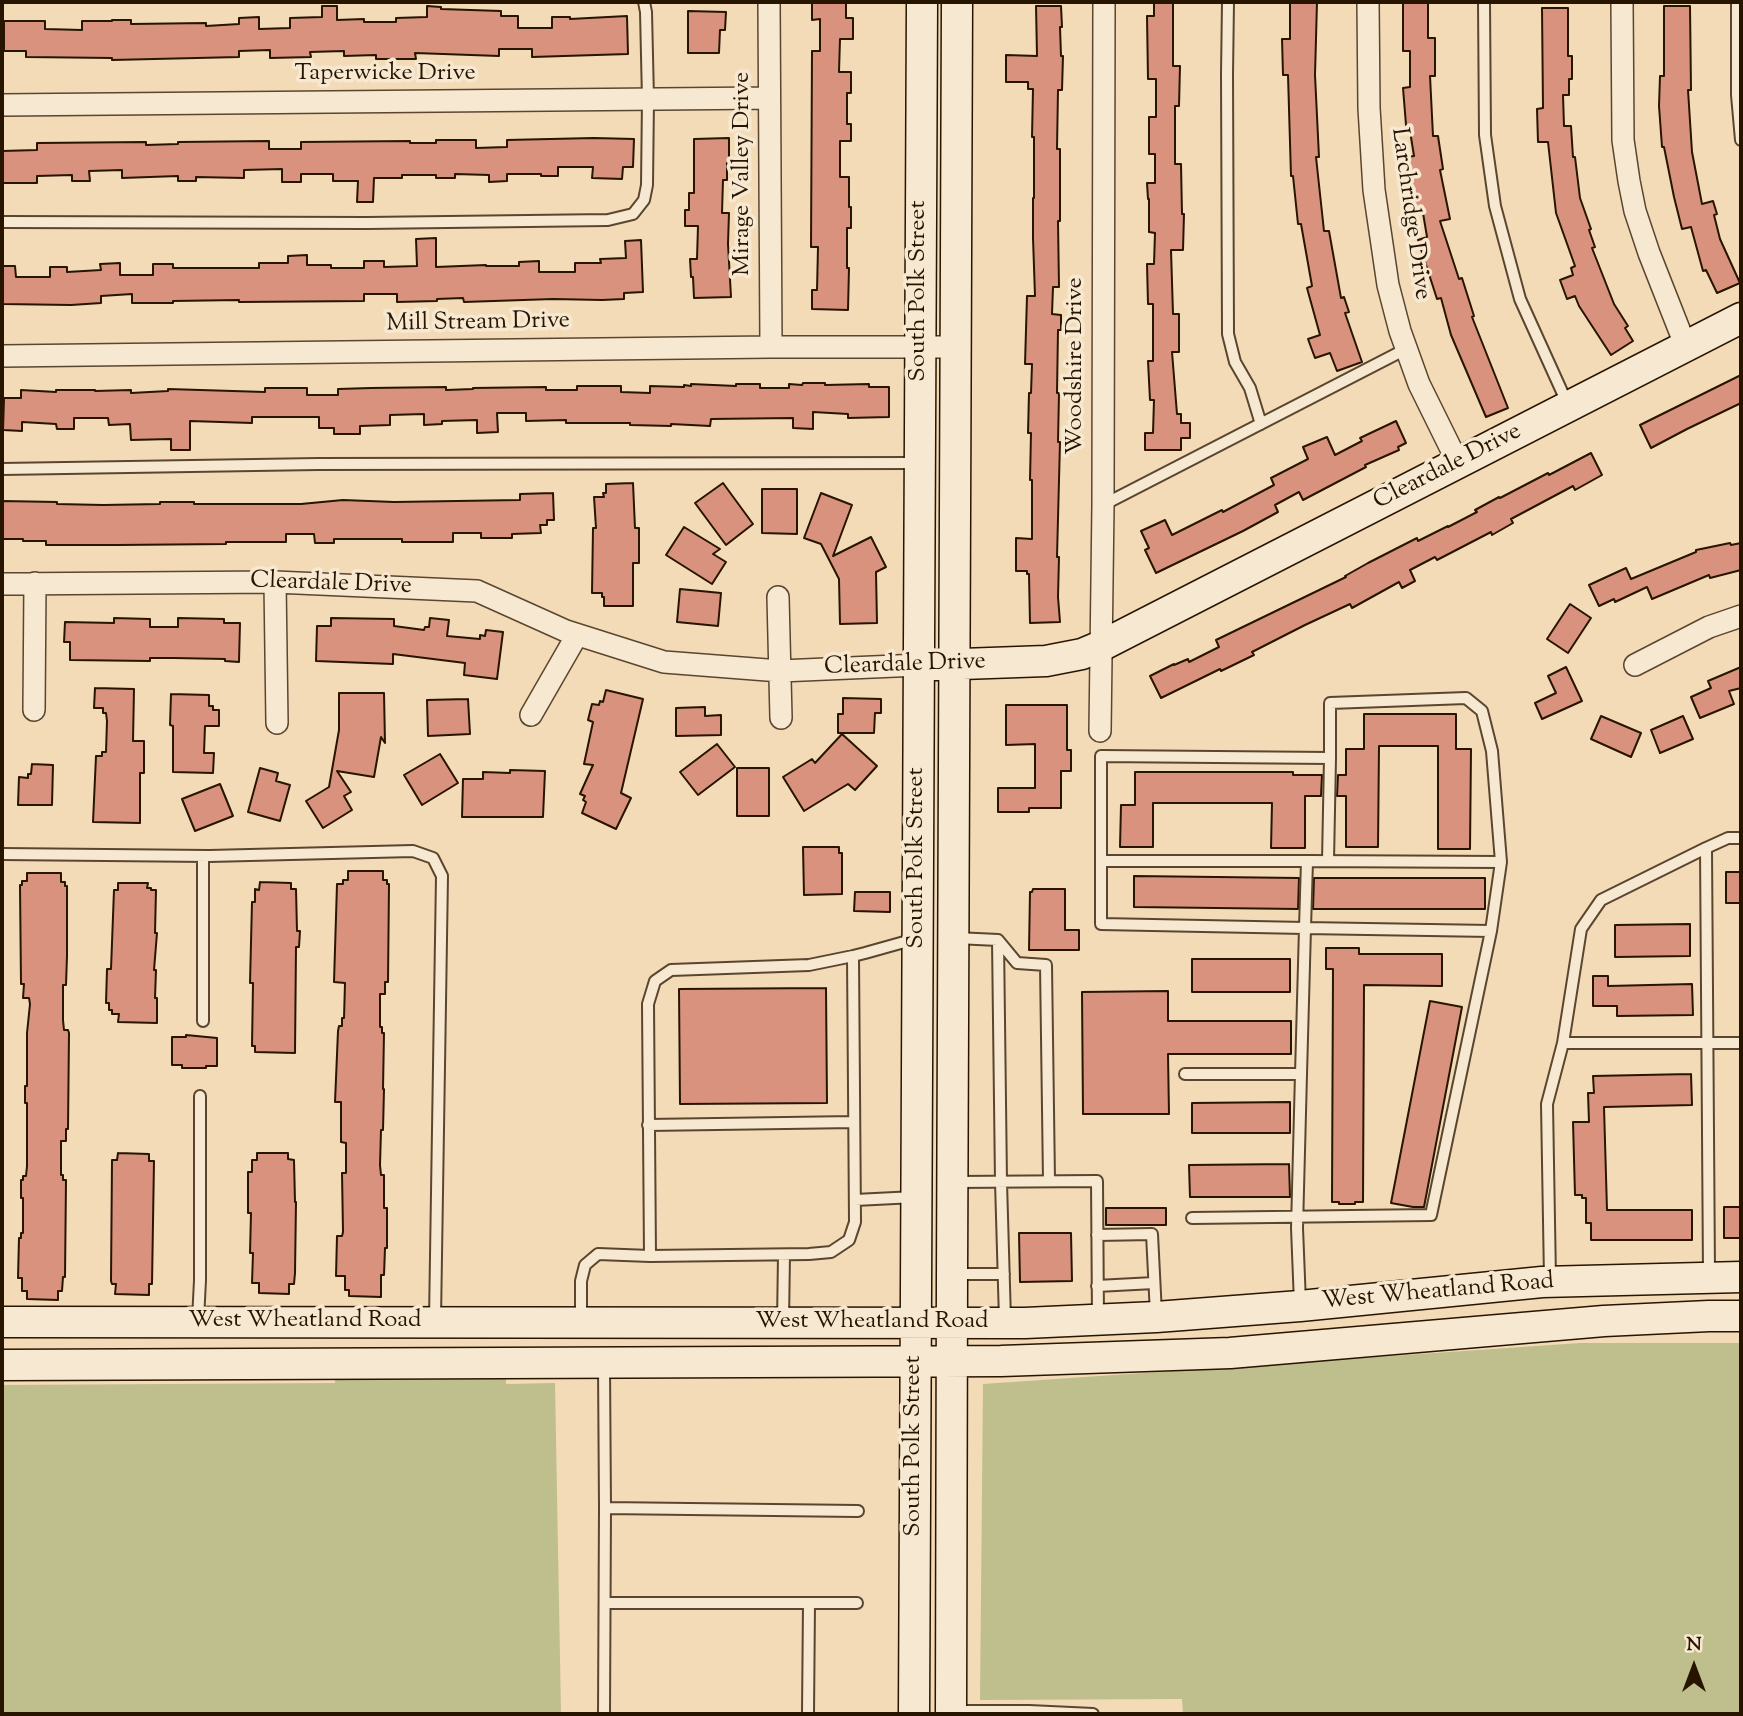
<!DOCTYPE html>
<html>
<head>
<meta charset="utf-8">
<style>
	body { margin:0 }
	#map { position:relative; width:1743px; height:1716px; overflow:hidden; background:#f3dbb8; font-family:"Sorts Mill Goudy",serif }
	canvas { display:block }
	.frame { position:absolute; inset:0; border:4px solid #271500; pointer-events:none }
	.north { position:absolute; left:1659px; top:1632px; width:70px; height:70px; -webkit-text-stroke:5px #f7e8d1; paint-order:stroke; rotate:0deg; font-size:19px; font-weight:700; line-height:28px; text-align:center; color:#271500 }
	.north::after { content:''; display:block; margin:auto; width:24px; height:32px; background:#271500; clip-path:polygon(50% 0,100% 100%,50% 72%,0 100%) }
</style>
</head>
<body>
<div id="map">
<canvas width="1743" height="1716"></canvas>
<div class="frame"></div>
<div class="north">N</div>
</div>
<script>
const g = document.querySelector('canvas').getContext('2d');
g.lineJoin = 'round';
function fill(path, color) {
  g.fillStyle = color;
  g.fill(path, 'evenodd');
}
function toPath(rows) {
  const path = new Path2D();
  for (const r of rows) {
    path.moveTo(r[0], r[1]);
    for (let i = 2; i < r.length; i += 2) path.lineTo(r[i], r[i + 1]);
  }
  return path;
}
function trace(path, color, width, dash) {
  g.strokeStyle = color;
  g.lineWidth = width;
  g.lineCap = dash ? 'butt' : 'round';
  g.setLineDash(dash || []);
  g.stroke(path);
}
function write(font, color, halo, rows, align = 'center') {
  g.font = font + ' "Sorts Mill Goudy",serif';
  g.lineWidth = 7;
  g.setLineDash([]);
  g.textBaseline = 'middle';
  g.strokeStyle = halo;
  g.fillStyle = color;
  for (const [text, x, y, turn = 0] of rows) {
    g.save();
    g.translate(x, y);
    g.rotate((+turn || 0) * Math.PI / 180);
    g.textAlign = isNaN(turn) ? turn : align;
    if (halo) g.strokeText(text, 0, 0);
    g.fillText(text, 0, 0);
    g.restore();
  }
}
const green = toPath([
	[1580,1343,1741,1343,1741,1714,1183,1714,1182,1699,980,1700,983,1384],
	[506,1363,506,1384,555,1383,561,1714,2,1714,2,1385,335,1383,336,1365]
]);
const building = toPath([
	[812,2,846,2,846,18,853,18,853,39,840,39,839,72,851,72,851,93,847,93,847,124,851,124,851,141,840,141,840,177,849,177,849,207,851,207,851,228,847,228,847,268,849,268,848,310,812,309,812,290,817,290,818,247,811,247,812,51,820,51,820,19,812,20,812,2],
	[1154,2,1173,2,1173,66,1180,66,1179,106,1175,106,1175,164,1181,164,1182,214,1184,214,1183,250,1171,250,1173,314,1179,314,1179,352,1172,352,1177,414,1181,414,1181,423,1190,423,1190,438,1181,438,1181,450,1145,450,1145,433,1153,433,1154,400,1150,400,1148,361,1153,361,1153,304,1148,304,1147,264,1154,264,1155,233,1149,232,1149,199,1148,199,1147,183,1155,183,1155,154,1149,154,1149,117,1156,117,1156,79,1148,79,1147,16,1154,16,1154,2],
	[1290,2,1317,2,1315,75,1319,157,1316,157,1324,231,1329,231,1341,298,1344,297,1349,312,1345,313,1362,362,1337,371,1330,353,1315,358,1308,339,1320,335,1307,288,1312,286,1301,224,1298,224,1293,176,1291,176,1288,75,1283,75,1282,39,1290,39,1290,2],
	[1403,2,1428,2,1428,38,1435,38,1435,76,1430,76,1433,136,1438,136,1443,169,1440,170,1450,219,1440,221,1459,279,1462,278,1474,316,1472,317,1508,408,1486,417,1451,335,1441,298,1437,299,1418,240,1427,237,1422,207,1415,209,1406,157,1414,156,1409,125,1406,125,1403,88,1410,87,1410,51,1403,51,1403,2],
	[322,6,337,6,337,20,364,19,364,22,396,22,396,18,427,17,427,6,441,7,441,9,501,11,501,16,518,16,518,28,552,28,552,17,570,17,570,19,627,16,628,54,532,57,532,49,499,49,499,56,415,53,416,59,376,59,376,55,344,56,344,51,310,52,311,57,270,58,270,50,239,51,239,57,112,60,112,58,26,57,26,51,4,51,4,21,45,21,45,29,82,30,82,21,112,21,112,20,131,20,131,24,206,23,206,26,239,24,239,18,259,17,259,29,290,28,290,18,322,17,322,6],
	[1036,6,1061,6,1062,27,1060,27,1061,56,1063,56,1062,90,1058,90,1057,149,1060,149,1060,221,1058,221,1059,287,1053,287,1052,314,1061,315,1061,330,1058,330,1057,393,1059,393,1058,442,1060,442,1057,557,1059,557,1058,597,1060,622,1030,623,1029,574,1027,574,1027,571,1016,571,1016,538,1032,539,1032,480,1030,480,1031,433,1028,433,1029,393,1031,393,1032,364,1025,364,1027,296,1035,296,1033,238,1033,198,1034,198,1034,137,1032,137,1033,89,1028,89,1028,82,1006,82,1006,55,1037,56,1036,6],
	[1664,6,1690,6,1691,90,1688,90,1692,152,1702,204,1713,201,1717,214,1714,215,1720,239,1740,283,1717,293,1706,270,1703,271,1691,227,1682,229,1674,197,1664,147,1662,147,1659,106,1660,76,1664,76,1664,6],
	[1542,8,1568,8,1568,56,1572,56,1572,79,1569,79,1569,95,1563,95,1564,126,1571,126,1573,157,1575,157,1580,198,1591,229,1589,230,1595,247,1592,248,1614,304,1628,326,1625,328,1633,341,1611,355,1579,306,1575,296,1567,299,1560,280,1573,275,1571,268,1575,266,1556,213,1548,142,1538,142,1537,109,1543,108,1542,8],
	[688,11,726,12,725,30,720,30,719,53,688,53,688,11],
	[594,138,634,139,633,167,623,167,622,179,592,178,593,167,558,167,558,176,541,176,541,174,507,174,507,181,489,182,489,175,455,174,455,178,436,178,436,175,402,175,402,178,374,178,373,202,357,202,358,181,333,181,333,174,301,174,301,182,282,182,282,169,244,170,244,178,196,177,196,181,178,181,178,176,122,178,122,170,89,171,90,181,72,181,72,175,37,176,37,183,2,183,2,151,37,150,37,143,146,142,146,145,178,144,178,142,269,141,269,149,301,149,301,142,410,141,410,143,436,143,436,140,476,140,476,148,507,147,507,140,594,138],
	[729,138,729,163,727,163,727,180,723,180,722,213,729,213,728,244,731,297,694,298,693,277,691,277,690,259,697,259,698,226,685,226,685,210,689,210,689,193,694,193,694,139,729,138],
	[436,238,436,267,486,265,486,266,519,266,519,262,539,261,539,272,575,272,575,263,601,263,600,259,626,258,625,241,641,240,643,292,624,293,624,299,602,300,553,299,464,302,463,298,437,299,437,301,397,302,397,294,364,294,364,301,239,302,239,300,173,301,173,303,132,303,132,294,101,296,101,303,71,305,2,304,2,266,15,266,16,277,50,277,50,267,67,267,67,272,101,270,100,264,120,263,120,275,153,275,153,264,173,264,173,268,259,268,259,263,288,263,288,256,307,255,307,265,331,265,331,268,364,268,364,261,384,261,384,267,417,266,416,239,436,238],
	[1741,375,1741,403,1687,429,1651,448,1640,425,1741,375],
	[803,383,825,383,825,385,869,384,869,387,889,387,889,417,848,418,848,414,813,412,813,429,793,428,793,418,711,419,710,426,671,424,671,426,630,425,630,423,566,423,566,420,526,421,526,413,497,413,498,432,477,433,477,420,442,421,442,424,424,425,424,414,390,415,390,425,360,426,360,434,334,434,334,428,319,428,319,417,252,417,252,423,190,421,190,450,171,450,171,439,131,440,130,424,109,425,108,418,74,418,74,429,57,429,56,424,22,422,22,431,3,430,4,398,21,398,21,390,56,392,56,390,95,390,95,391,131,390,131,393,168,391,168,389,265,392,265,388,307,388,307,395,338,395,338,389,371,388,446,387,446,390,473,389,473,388,546,387,546,390,577,390,577,386,621,386,621,392,650,393,650,386,684,387,684,385,691,386,691,384,736,386,736,384,760,384,760,388,789,388,789,384,802,385,803,383],
	[1396,421,1406,443,1398,447,1399,450,1365,465,1366,467,1303,500,1299,492,1275,505,1278,512,1243,531,1156,573,1145,550,1149,548,1141,531,1165,520,1172,535,1222,510,1223,512,1274,485,1271,478,1308,459,1303,447,1327,437,1335,455,1362,441,1360,438,1396,421],
	[1591,453,1602,475,1575,490,1573,486,1511,519,1513,523,1492,535,1491,532,1437,560,1435,557,1410,570,1415,581,1402,588,1399,582,1352,608,1350,604,1305,625,1252,652,1254,655,1221,671,1220,669,1161,698,1150,676,1174,664,1174,665,1188,659,1189,662,1219,647,1216,640,1346,577,1345,576,1368,563,1417,538,1418,541,1448,526,1448,527,1477,512,1475,510,1499,497,1500,498,1548,473,1549,475,1591,453],
	[633,483,635,528,639,528,639,563,633,563,633,606,604,606,604,597,602,597,602,593,592,593,593,528,596,528,594,497,604,497,603,493,606,493,606,484,633,483],
	[723,483,753,524,726,545,695,503,723,483],
	[762,489,797,489,797,534,762,533,762,489],
	[553,493,554,520,547,520,547,525,540,525,541,533,512,534,512,538,481,538,481,533,453,533,453,542,402,542,402,539,334,539,334,543,315,543,314,534,286,534,286,542,226,542,226,544,117,545,46,545,46,541,23,541,23,539,2,539,2,501,57,502,57,504,103,505,160,504,160,502,194,502,194,504,301,504,343,500,394,502,520,500,520,494,553,493],
	[821,493,852,505,833,556,871,537,886,567,876,572,877,623,840,624,839,579,821,544,804,538,821,493],
	[684,527,720,549,713,554,726,562,712,584,666,555,684,527],
	[1730,543,1731,545,1741,543,1741,570,1710,578,1709,575,1652,599,1647,587,1615,602,1614,599,1599,606,1589,585,1626,568,1631,579,1696,552,1696,550,1730,543],
	[680,589,721,593,718,626,677,622,680,589],
	[1570,604,1591,618,1568,653,1547,639,1570,604],
	[114,618,150,619,150,627,178,627,178,618,224,619,224,623,240,623,239,662,225,661,225,659,174,658,150,658,150,661,70,660,70,642,64,642,65,622,114,623,114,618],
	[331,618,394,619,394,626,424,630,425,627,429,627,430,618,449,620,447,636,480,639,480,635,485,636,486,630,503,632,497,679,464,675,465,663,393,654,393,664,316,661,317,626,331,626,331,618],
	[1566,667,1582,701,1542,719,1535,703,1556,693,1548,676,1566,667],
	[1741,667,1741,688,1729,691,1734,704,1700,718,1691,697,1711,688,1708,681,1741,667],
	[95,688,134,689,133,741,144,741,144,773,140,773,140,823,93,822,96,756,102,756,102,752,106,752,107,721,106,713,103,713,103,708,94,708,95,688],
	[606,690,643,699,621,793,631,798,616,829,582,813,586,802,583,800,585,796,580,794,593,765,584,764,593,722,588,720,592,704,599,705,600,701,603,702,606,690],
	[339,693,384,693,385,743,381,737,374,777,337,771,351,792,344,796,352,810,323,828,306,801,329,787,339,730,339,693],
	[171,694,209,695,209,706,213,706,213,710,219,710,219,726,205,726,204,753,214,753,213,773,173,772,173,726,170,725,171,694],
	[843,698,881,699,881,713,875,713,874,733,838,733,838,714,843,714,843,698],
	[468,699,470,734,428,736,427,700,468,699],
	[1006,705,1067,705,1067,750,1071,750,1071,771,1061,771,1061,808,1029,808,1029,812,998,812,998,788,1035,788,1035,744,1006,745,1006,705],
	[705,707,705,716,721,715,721,735,676,736,676,708,705,707],
	[1364,714,1456,714,1456,749,1471,749,1470,849,1438,849,1438,746,1379,746,1378,847,1346,847,1346,796,1337,796,1338,775,1346,775,1346,749,1364,749,1364,714],
	[1601,716,1641,733,1631,757,1591,739,1601,716],
	[1683,716,1693,739,1660,753,1651,730,1683,716],
	[842,734,877,766,855,790,848,784,804,811,783,777,812,759,815,763,842,734],
	[717,744,735,767,698,795,680,772,717,744],
	[440,754,458,783,422,805,404,775,440,754],
	[32,764,53,765,52,805,18,805,19,777,28,778,28,774,31,774,32,764],
	[260,768,278,773,276,781,290,785,280,821,248,812,260,768],
	[737,768,769,768,769,816,737,816,737,768],
	[510,770,545,771,543,817,462,817,463,779,483,779,483,772,510,773,510,770],
	[1135,772,1293,772,1293,775,1322,775,1321,796,1305,796,1305,848,1271,848,1272,803,1153,803,1153,847,1120,847,1121,805,1135,805,1135,772],
	[220,784,233,816,195,831,182,799,220,784],
	[803,847,839,847,839,853,842,853,842,894,804,895,803,847],
	[348,871,383,871,383,880,387,880,387,884,389,884,388,982,385,982,385,994,380,994,380,1027,382,1027,382,1033,384,1033,383,1089,384,1089,383,1130,381,1130,380,1165,381,1175,384,1175,384,1208,387,1208,387,1248,385,1248,384,1275,381,1275,381,1297,349,1296,349,1290,345,1290,345,1276,336,1276,337,1236,342,1236,343,1232,342,1173,346,1173,346,1143,341,1142,341,1102,335,1102,338,1031,339,1026,342,1026,342,1018,344,1018,345,983,334,982,337,884,343,884,343,880,348,880,348,871],
	[1726,872,1741,872,1741,903,1726,903,1726,872],
	[27,873,61,873,61,882,65,882,65,886,67,886,67,956,66,985,63,985,63,1020,64,1030,68,1030,69,1033,68,1129,66,1129,66,1141,61,1141,61,1175,63,1175,63,1180,66,1180,65,1277,63,1277,62,1291,58,1291,58,1300,27,1299,27,1291,22,1291,22,1278,18,1278,19,1238,21,1238,21,1233,23,1233,23,1198,21,1198,21,1180,23,1180,23,1176,26,1176,27,1166,27,1103,25,1103,25,1086,27,1086,27,1033,30,1004,29,998,23,998,24,984,21,984,20,885,22,885,22,881,27,881,27,873],
	[1134,876,1299,878,1298,909,1134,907,1134,876],
	[1314,878,1485,878,1485,909,1313,909,1314,878],
	[260,882,291,883,291,889,296,889,297,931,300,931,299,947,296,947,295,1053,255,1052,255,1046,252,1046,253,983,250,983,252,902,255,902,255,889,259,890,260,882],
	[118,883,148,883,147,888,151,888,151,890,156,890,155,933,157,933,154,970,156,970,155,998,157,998,157,1023,118,1022,119,1014,112,1014,112,1010,109,1010,109,1003,106,1003,107,969,111,969,114,890,118,890,118,883],
	[1033,889,1065,889,1065,930,1079,930,1079,950,1029,950,1030,892,1032,892,1033,889],
	[855,892,890,892,890,912,854,911,855,892],
	[1690,924,1690,956,1615,957,1615,925,1690,924],
	[1326,948,1359,948,1359,954,1442,954,1442,986,1364,985,1363,1202,1355,1202,1355,1204,1339,1204,1339,1202,1332,1202,1333,969,1326,969,1326,948],
	[1192,959,1290,959,1290,992,1192,992,1192,959],
	[1593,976,1608,976,1608,986,1692,984,1693,1015,1617,1016,1617,1006,1593,1006,1593,976],
	[826,988,827,1103,680,1104,679,989,826,988],
	[1168,991,1168,1021,1291,1021,1291,1054,1168,1054,1169,1114,1083,1114,1082,992,1168,991],
	[1430,1001,1462,1007,1424,1207,1413,1207,1391,1203,1430,1001],
	[186,1035,217,1038,217,1066,206,1066,206,1068,182,1068,182,1065,172,1065,172,1037,186,1037,186,1035],
	[1691,1074,1692,1105,1604,1107,1607,1210,1692,1210,1692,1240,1591,1240,1591,1223,1586,1223,1586,1198,1582,1198,1582,1195,1575,1195,1573,1122,1589,1122,1588,1093,1594,1093,1593,1076,1691,1074],
	[1290,1102,1290,1133,1192,1133,1192,1103,1290,1102],
	[118,1153,149,1154,149,1161,154,1161,152,1284,149,1284,149,1295,115,1294,116,1284,112,1284,111,1281,112,1160,117,1160,118,1153],
	[257,1153,288,1153,288,1159,294,1160,295,1202,296,1202,295,1273,294,1284,289,1284,289,1294,259,1293,259,1283,252,1283,253,1253,250,1253,251,1213,248,1213,248,1172,252,1172,252,1160,257,1160,257,1153],
	[1289,1164,1290,1197,1190,1197,1189,1165,1289,1164],
	[1724,1207,1741,1207,1741,1238,1724,1238,1724,1207],
	[1106,1208,1166,1208,1166,1225,1106,1225,1106,1208],
	[1019,1233,1071,1233,1072,1281,1020,1282,1019,1233]
]);
const lane = toPath([
	[1228,2,1227,74,1228,334,1235,362,1250,388,1261,424],
	[1484,2,1485,135,1495,206,1520,299,1568,405],
	[1737,2,1737,95,1741,140],
	[2,222,367,223,608,220,633,214,644,200,647,185,648,99,646,12,644,2],
	[2,469,318,464,917,463],
	[1103,505,1406,349],
	[1706,848,1728,838,1741,838],
	[2,854,209,856,413,851,433,858,442,876,435,1319],
	[203,856,203,1021],
	[1101,861,1101,756,1330,758,1330,703,1466,698,1482,711,1492,751,1501,862],
	[1328,861,1330,758],
	[956,938,998,940,1001,1182,1005,1320],
	[998,940,1017,963,1046,965,1049,1181],
	[853,956,855,1222,849,1240,831,1252,809,1254,650,1256,648,1004,655,981,671,970,809,965,853,956,865,953,915,939],
	[1563,1043,1581,929,1601,900,1706,848,1709,1274],
	[1185,1074,1301,1074],
	[648,1125,854,1122],
	[955,1182,1097,1181,1098,1318],
	[855,1200,915,1197],
	[1192,1218,1431,1215,1491,931],
	[1097,1235,1152,1234,1156,1314],
	[954,1274,1004,1274],
	[1550,1279,1547,1104,1563,1043,1741,1043],
	[1097,1286,1154,1283],
	[1300,1303,1297,1228,1301,1074,1305,928,1307,861,1501,862,1491,931,1305,928,1101,924,1101,861,1307,861],
	[198,1320,200,1280,200,1096],
	[581,1322,581,1281,585,1265,598,1254,650,1256],
	[783,1322,784,1255],
	[604,1366,605,1508,858,1511],
	[605,1603,857,1603],
	[954,1711,1029,1711,1093,1714],
	[604,1714,605,1508],
	[808,1714,809,1603]
]);
const street = toPath([
	[769,2,771,347],
	[1368,2,1369,108,1374,190,1388,285,1400,331,1419,384,1458,463],
	[1622,2,1623,140,1629,181,1635,211,1649,253,1686,347],
	[2,105,769,98],
	[2,356,771,347,956,347],
	[275,582,277,723],
	[2,584,275,582,477,591,566,631,664,662,780,671,919,665],
	[778,597,781,718],
	[1635,665,1709,627,1741,616],
	[34,710,35,583],
	[531,715,577,635],
	[1100,731,1103,505,1104,2]
]);
const secondary = toPath([
	[934,665,1046,661,1082,654,1101,646,1741,318],
	[2,1322,1025,1323,1156,1317,1300,1306,1542,1282,1741,1277],
	[2,1365,1001,1361,1230,1353,1604,1321,1709,1316,1741,1316],
	[914,1714,922,2],
	[951,1714,952,1274,957,2]
]);
const streetNames = [
	["Taperwicke Drive",385,75],
	["Mirage Valley Drive",744,174,-90],
	["Larchridge Drive",1409,214,82],
	["South Polk Street",920,291,-90],
	["Mill Stream Drive",478,324,-1],
	["Woodshire Drive",1077,366,-90],
	["Cleardale Drive",1448,468,-27],
	["Cleardale Drive",331,585,2],
	["Cleardale Drive",905,666,-2],
	["South Polk Street",918,858,-90],
	["West Wheatland Road",1438,1293,-5],
	["West Wheatland Road",305,1322],
	["West Wheatland Road",872,1323],
	["South Polk Street",915,1446,-90]
];
fill(green, '#bebf8d');
fill(building, '#d9927e');
trace(building, '#271500', 2);
trace(lane, '#5a462e', 14);
trace(street, '#5a462e', 24);
trace(secondary, '#271500', 33);
trace(lane, '#f7e8d1', 10);
trace(street, '#f7e8d1', 21);
trace(secondary, '#f7e8d1', 30);
write('24px', '#271500', '#f7e8d1', streetNames);
</script>
</body>
</html>
